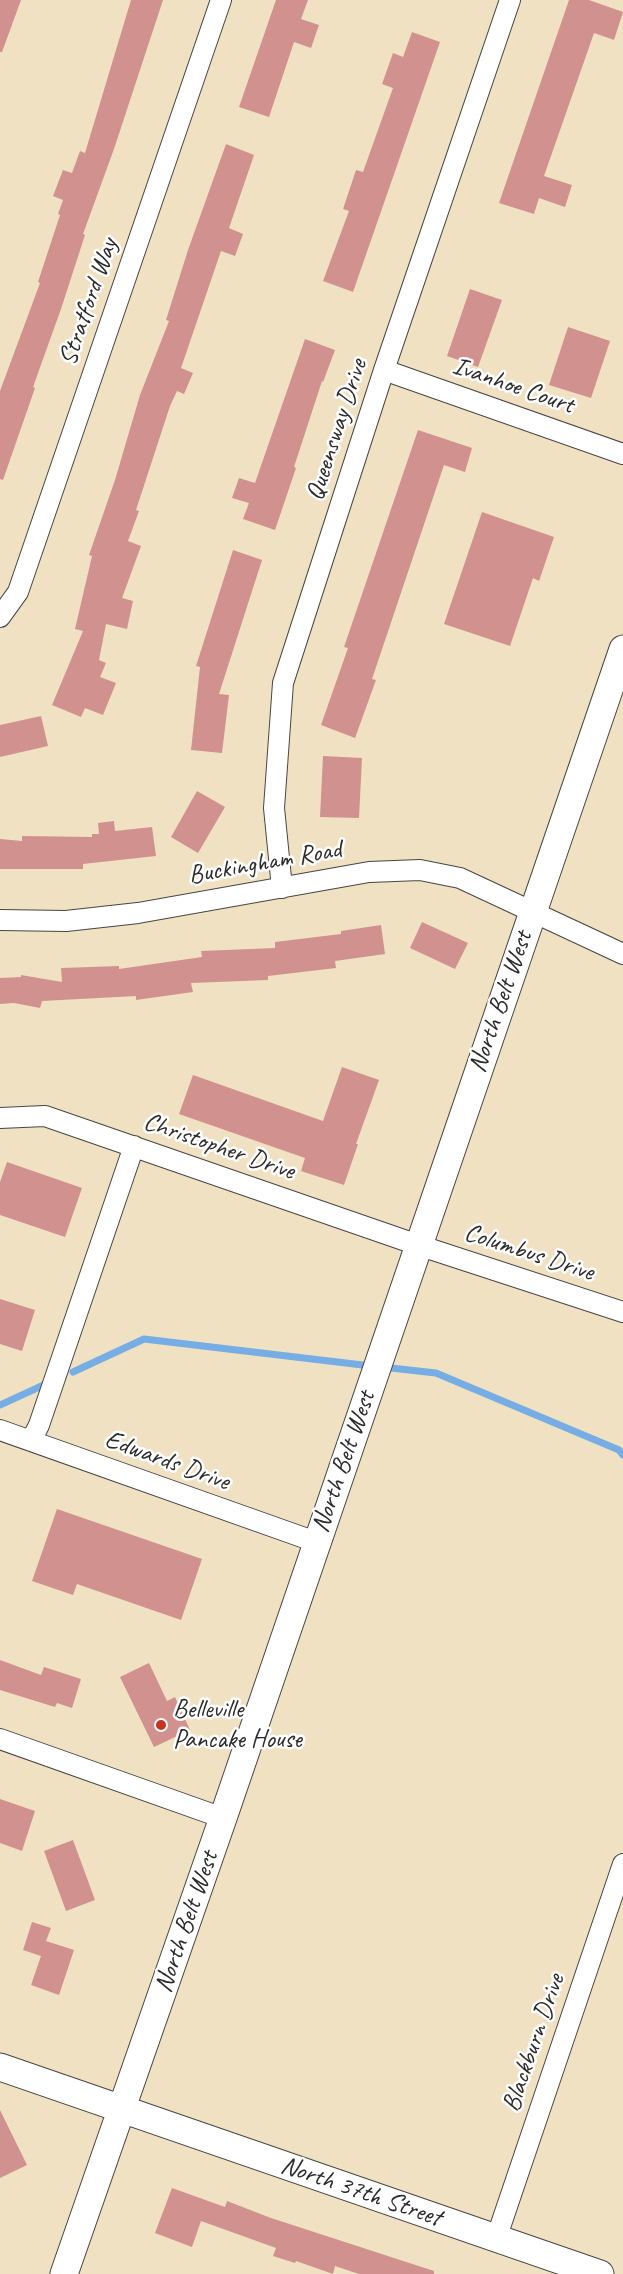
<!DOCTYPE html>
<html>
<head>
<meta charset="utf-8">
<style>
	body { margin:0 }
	canvas { display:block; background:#efe1c2 }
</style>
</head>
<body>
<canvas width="623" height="2274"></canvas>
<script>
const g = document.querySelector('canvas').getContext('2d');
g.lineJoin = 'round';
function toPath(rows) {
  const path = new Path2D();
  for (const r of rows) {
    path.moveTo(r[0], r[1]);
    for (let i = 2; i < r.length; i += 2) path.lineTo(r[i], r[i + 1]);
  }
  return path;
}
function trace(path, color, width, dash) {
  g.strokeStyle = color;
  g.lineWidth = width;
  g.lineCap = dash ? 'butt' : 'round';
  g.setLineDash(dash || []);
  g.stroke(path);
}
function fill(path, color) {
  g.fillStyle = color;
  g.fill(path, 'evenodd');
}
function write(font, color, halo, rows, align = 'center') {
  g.font = font + ' Caveat,sans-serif';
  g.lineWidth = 5;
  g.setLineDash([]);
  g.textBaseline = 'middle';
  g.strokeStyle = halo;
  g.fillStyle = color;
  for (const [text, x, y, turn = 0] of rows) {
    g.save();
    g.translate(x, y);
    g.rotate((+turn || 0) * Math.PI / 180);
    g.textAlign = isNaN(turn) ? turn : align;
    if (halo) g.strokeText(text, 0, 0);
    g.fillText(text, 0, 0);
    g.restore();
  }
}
const stream = toPath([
	[382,1367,436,1373,619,1450,623,1455],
	[73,1372,144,1339,371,1366],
	[0,1405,48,1383]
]);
const building = toPath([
	[0,0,21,0,2,52,0,52],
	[131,0,163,0,114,149,83,234,85,235,61,309,33,387,35,388,3,480,0,479,0,391,40,283,38,282,60,215,58,214,63,200,53,196,63,170,72,173,80,151,85,153],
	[276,0,308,0,301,19,319,25,311,48,294,42,269,117,239,107],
	[569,0,589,0,623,12,614,40,594,33,544,176,572,185,565,207,539,198,534,214,499,203],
	[412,32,440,42,353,292,323,281,349,211,343,209,356,170,363,172,393,88,382,84,393,53,403,57],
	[226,144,254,155,229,228,243,234,235,256,221,251,181,368,193,373,184,394,177,391,170,406,136,510,139,511,128,541,141,546,122,598,133,601,127,629,106,624,99,660,106,663,100,677,116,683,103,715,85,708,81,717,52,705,83,631,75,629,92,556,89,555,115,480,140,395,169,321,166,320,188,250],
	[470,289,502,300,478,367,447,356],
	[568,327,610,341,591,398,549,385],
	[305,339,335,350,323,382,322,381,294,467,296,468,275,530,243,519,249,503,232,498,239,478,255,483],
	[418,430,472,448,465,472,444,465,372,679,376,680,355,738,321,725,348,648,344,647],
	[482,512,554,537,539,581,533,578,510,646,444,624],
	[233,550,262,560,219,694,229,695,222,753,191,750,200,667,196,666],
	[41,716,48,746,0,757,0,725],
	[323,756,362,758,359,818,320,817],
	[197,791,225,807,198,853,171,837],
	[114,821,115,831,152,827,156,856,83,864,83,869,0,869,0,839,22,841,22,836,92,837,92,834,99,834,98,823],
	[422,922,468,943,455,969,410,948],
	[381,925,385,954,335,961,336,968,268,976,268,980,191,983,193,992,136,1000,136,996,42,1001,40,1008,14,1003,0,1004,0,978,21,977,21,975,62,982,61,968,119,966,119,969,202,957,201,951,275,948,275,942,341,934,341,931],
	[342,1067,379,1080,356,1144,358,1144,344,1185,301,1171,305,1158,179,1114,193,1075,323,1121],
	[7,1162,82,1188,65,1237,0,1215,0,1182],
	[0,1299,35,1310,22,1351,0,1344],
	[57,1509,202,1559,181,1620,77,1584,73,1595,32,1581],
	[0,1660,41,1675,44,1667,81,1679,72,1708,57,1703,55,1707,0,1690],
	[149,1663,167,1701,175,1697,190,1730,154,1747,120,1677],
	[0,1799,35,1811,22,1851,0,1843],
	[73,1840,95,1900,66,1911,44,1851],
	[32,1922,51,1928,46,1941,74,1950,59,1995,31,1985,41,1956,23,1950],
	[0,2110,27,2165,0,2178],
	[172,2188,225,2207,227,2201,271,2218,434,2271,434,2274,359,2274,335,2266,333,2274,296,2261,295,2263,273,2256,276,2248,201,2221,192,2247,155,2233]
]);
const street = toPath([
	[384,370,623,454],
	[0,617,18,592,221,0],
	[282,888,274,808,283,683,384,370,510,0],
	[0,920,66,921,138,913,369,872,420,870,460,878,623,954],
	[0,1118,45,1116,418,1245,623,1312],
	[0,1430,316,1542],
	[31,1441,39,1425,134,1146],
	[0,1739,223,1818],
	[496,2239,623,1864]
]);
const secondary = toPath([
	[0,2067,600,2274],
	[64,2274,223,1818,623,649]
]);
const markers = [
	[161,1725,6,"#c8321e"]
];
const streetNames = [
	["Stratford Way",89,302,-71],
	["Ivanhoe Court",513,386,19],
	["Queensway Drive",337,430,-72],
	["Buckingham Road",265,863,-10],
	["North Belt West",501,1002,-71],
	["Christopher Drive",219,1147,19],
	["Columbus Drive",529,1253,18],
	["Edwards Drive",167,1461,20],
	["North Belt West",344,1462,-71],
	["North Belt West",187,1922,-71],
	["Blackburn Drive",534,2043,-71],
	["North 37th Street",361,2192,19]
];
const poiNames = [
	["Belleville",173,1710],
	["Pancake House",173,1740]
];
trace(stream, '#75ade4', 7);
fill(building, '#d1928f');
trace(street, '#484642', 22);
trace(secondary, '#484642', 29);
trace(street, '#fff', 20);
trace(secondary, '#fff', 27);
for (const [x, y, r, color] of markers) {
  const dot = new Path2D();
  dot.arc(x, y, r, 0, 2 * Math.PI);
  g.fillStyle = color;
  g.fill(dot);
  trace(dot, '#fff', 2);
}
write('26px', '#2b2b2b', '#fff', streetNames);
write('26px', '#2b2b2b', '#fff', poiNames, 'left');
</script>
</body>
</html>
